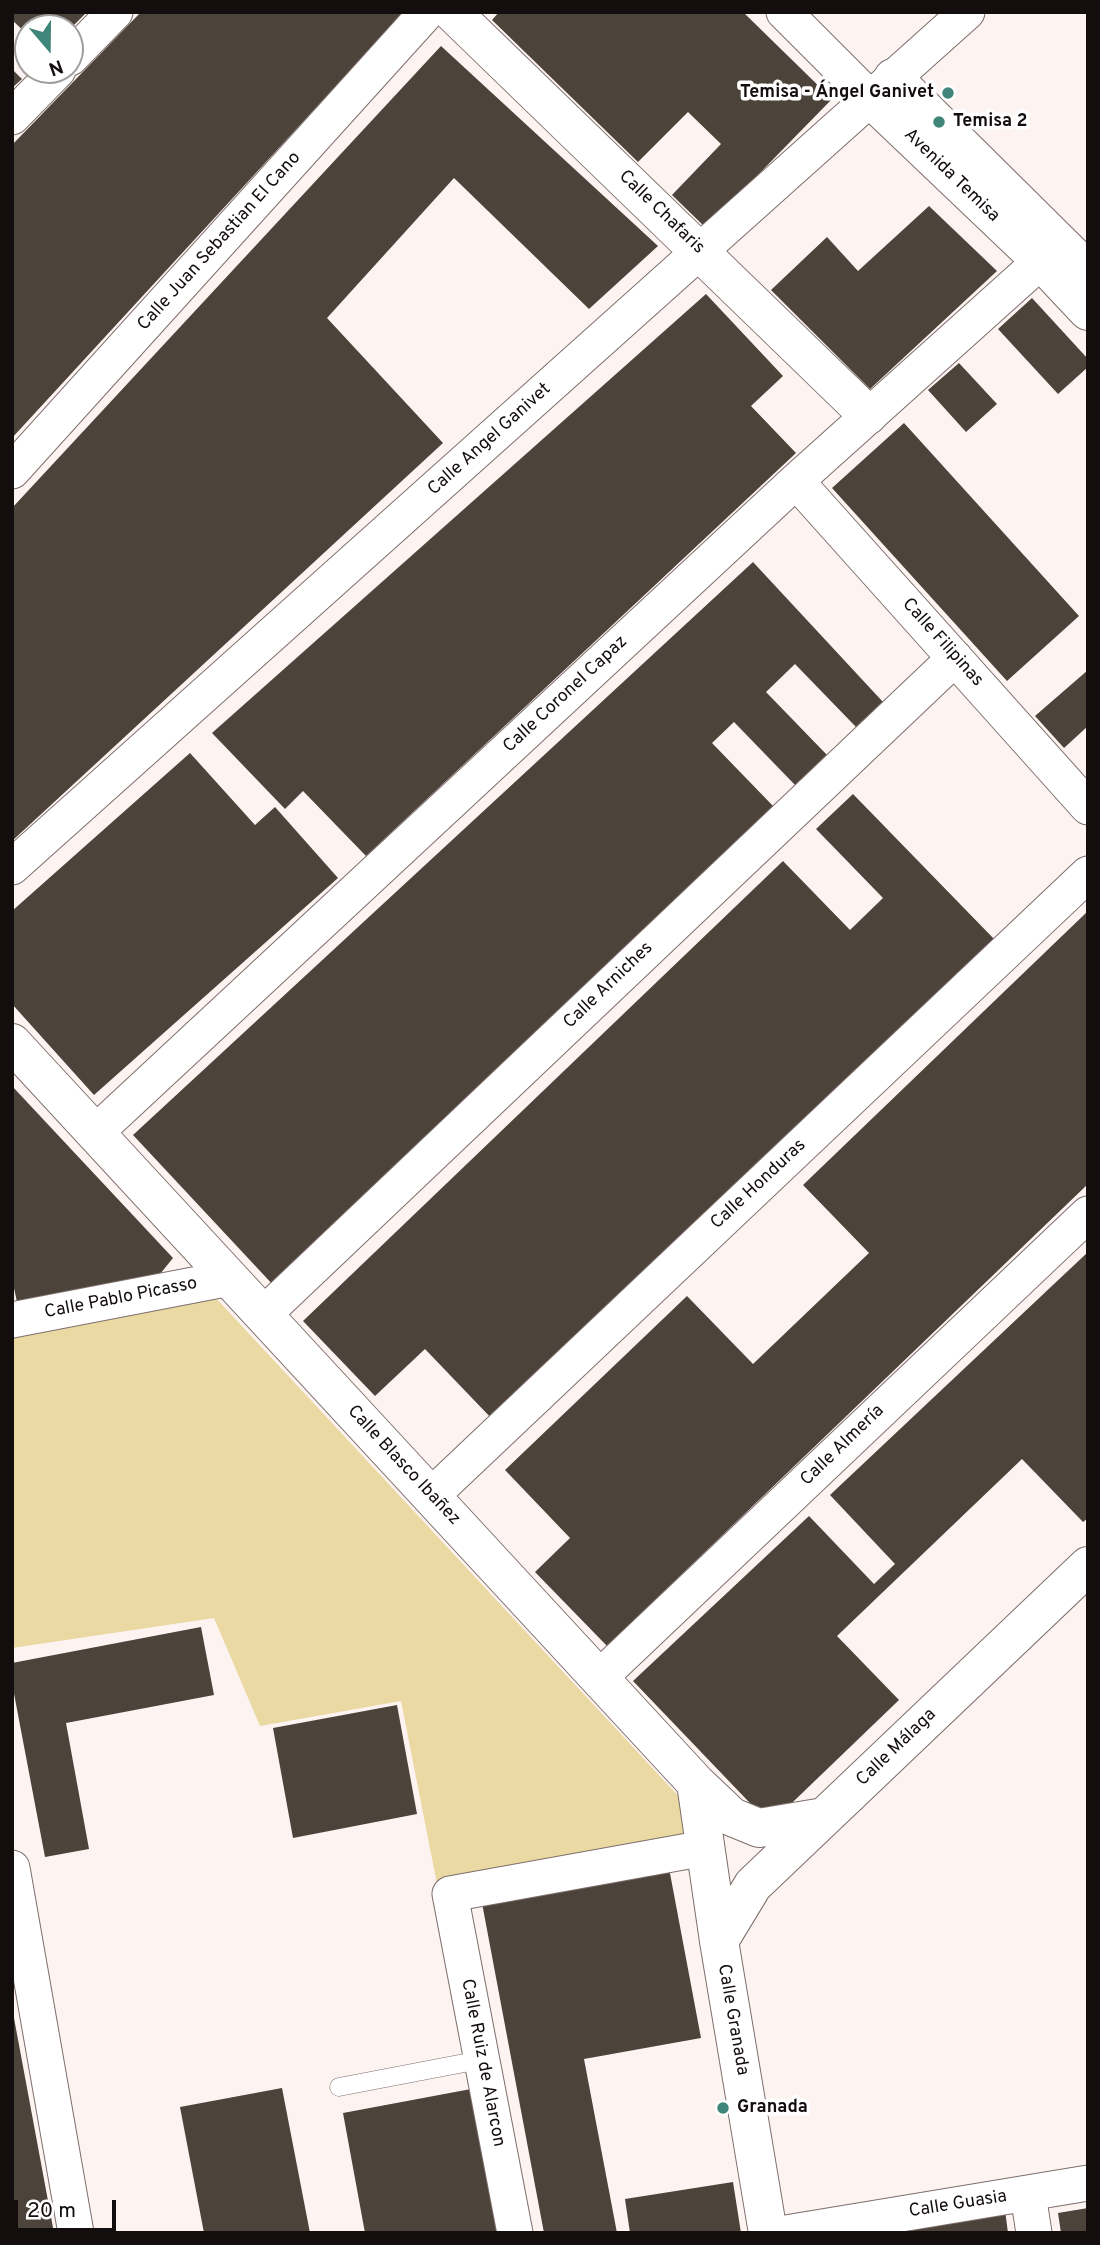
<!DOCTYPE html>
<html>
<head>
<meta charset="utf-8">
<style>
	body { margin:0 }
	#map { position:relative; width:1100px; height:2245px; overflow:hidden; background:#fdf3f1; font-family:Overpass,sans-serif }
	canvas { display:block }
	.frame { position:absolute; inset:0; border:14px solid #130e0d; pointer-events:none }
	.north { position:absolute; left:14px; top:14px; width:70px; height:70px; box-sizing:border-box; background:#fff; border:2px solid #a19f9e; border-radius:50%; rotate:160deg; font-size:19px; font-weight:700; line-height:28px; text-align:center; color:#130e0d }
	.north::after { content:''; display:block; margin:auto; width:24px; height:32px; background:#408579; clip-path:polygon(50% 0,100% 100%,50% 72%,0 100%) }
	.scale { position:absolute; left:14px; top:2200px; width:102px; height:32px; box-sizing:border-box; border:4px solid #130e0d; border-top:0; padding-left:9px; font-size:21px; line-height:24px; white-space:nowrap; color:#130e0d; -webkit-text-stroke:5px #fff; paint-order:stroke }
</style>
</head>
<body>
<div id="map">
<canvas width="1100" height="2245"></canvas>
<div class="frame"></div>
<div class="north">N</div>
<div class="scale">20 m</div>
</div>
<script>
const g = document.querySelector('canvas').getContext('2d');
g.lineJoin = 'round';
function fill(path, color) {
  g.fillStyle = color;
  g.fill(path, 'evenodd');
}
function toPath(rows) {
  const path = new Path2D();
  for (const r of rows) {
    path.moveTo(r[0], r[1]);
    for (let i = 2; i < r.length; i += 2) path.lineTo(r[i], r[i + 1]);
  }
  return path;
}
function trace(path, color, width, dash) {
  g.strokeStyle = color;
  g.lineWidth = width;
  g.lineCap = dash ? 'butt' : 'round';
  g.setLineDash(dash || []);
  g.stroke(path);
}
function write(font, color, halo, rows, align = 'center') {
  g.font = font + ' Overpass,sans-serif';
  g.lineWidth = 7;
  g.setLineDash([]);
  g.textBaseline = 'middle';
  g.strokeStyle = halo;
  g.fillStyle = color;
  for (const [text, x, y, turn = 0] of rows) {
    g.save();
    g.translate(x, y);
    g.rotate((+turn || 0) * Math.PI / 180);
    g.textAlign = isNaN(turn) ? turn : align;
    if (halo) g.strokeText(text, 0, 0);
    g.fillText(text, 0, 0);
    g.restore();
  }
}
const green = toPath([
	[215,1297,684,1802,691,1839,437,1884,401,1701,260,1726,214,1618,12,1648,12,1334]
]);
const building = toPath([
	[12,12,87,12,71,28,28,28,28,35,12,20],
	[141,12,404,12,12,438,12,145],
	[499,12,743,12,832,99,706,228,672,195,721,144,688,112,638,162,492,20],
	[441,46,658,246,589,309,454,178,327,318,443,443,12,841,12,508],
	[12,69,22,79,12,88],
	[929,206,997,271,870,389,771,290,827,237,858,271],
	[706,294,783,376,751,406,796,453,366,856,303,791,285,809,212,733],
	[1032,298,1088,359,1088,367,1058,394,998,329],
	[959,363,997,404,966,432,928,390],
	[904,423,1079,616,1007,681,832,488],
	[753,562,883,702,856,727,795,664,766,692,827,755,796,786,734,722,712,743,774,807,275,1287,133,1135],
	[1088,670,1088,726,1064,748,1035,716],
	[190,753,255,825,275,807,338,878,94,1095,12,1004,12,911],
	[853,794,995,940,494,1421,425,1349,375,1396,303,1321,783,861,850,930,883,898,816,829],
	[1088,911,1088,1184,607,1646,535,1572,570,1538,505,1470,687,1296,753,1364,869,1253,803,1185],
	[12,1086,173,1258,156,1279,17,1302,12,1279],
	[1088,1252,1088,1518,1083,1522,1022,1459,837,1636,899,1700,770,1824,633,1681,809,1516,874,1584,895,1564,830,1495],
	[201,1627,214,1695,66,1723,89,1849,45,1857,12,1683,12,1663],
	[397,1705,417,1814,293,1838,273,1728],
	[669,1868,701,2038,584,2059,617,2233,544,2233,482,1903],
	[12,2018,14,2018,54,2233,12,2233],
	[282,2088,310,2233,204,2233,180,2107],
	[471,2089,498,2233,365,2233,343,2113],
	[733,2182,741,2233,630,2233,625,2199],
	[1088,2208,1088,2233,1061,2233,1058,2213],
	[1005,2210,1008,2233,883,2233]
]);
const lane = toPath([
	[339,2087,480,2060]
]);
const street = toPath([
	[784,12,870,98],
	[70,58,115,12],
	[12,117,58,70],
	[12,471,427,12],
	[796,481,1088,807],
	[12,867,967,12],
	[95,1133,796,481,1041,261],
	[263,1315,955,658],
	[12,1320,230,1278],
	[431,1496,1088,874],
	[599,1678,1088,1214],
	[12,1868,76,2233],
	[1028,2194,1034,2233],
	[515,2233,450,1894,705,1848],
	[786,2233,1088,2183]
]);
const secondary = toPath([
	[452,12,868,415],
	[893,78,1088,271],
	[870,98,1041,261,1088,311],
	[12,1043,696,1783,732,1817,759,1828,824,1817],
	[696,1783,719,1941,768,2233],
	[719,1941,753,1885,1088,1566]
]);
const markers = [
	[948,93,7,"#408579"],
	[939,122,7,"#408579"],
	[723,2108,7,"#408579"]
];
const poiNames = [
	["Temisa - Ángel Ganivet",934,93,"right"],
	["Temisa 2",953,122],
	["Granada",737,2108]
];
const streetNames = [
	["Avenida Temisa",951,176,44],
	["Calle Chafaris",661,213,44],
	["Calle Juan Sebastian El Cano",220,242,-48],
	["Calle Angel Ganivet",490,440,-42],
	["Calle Filipinas",942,643,48],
	["Calle Coronel Capaz",566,695,-43],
	["Calle Arniches",609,986,-44],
	["Calle Honduras",759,1185,-43],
	["Calle Pablo Picasso",121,1299,-11],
	["Calle Almería",843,1446,-44],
	["Calle Blasco Ibañez",403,1466,47],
	["Calle Málaga",897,1748,-44],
	["Calle Granada",732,2020,80],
	["Calle Ruiz de Alarcon",482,2063,79],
	["Calle Guasia",958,2205,-9]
];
fill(green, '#ebd9a3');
fill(building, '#4c433a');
trace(lane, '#7d6f6c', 19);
trace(street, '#7d6f6c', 37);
trace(secondary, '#7d6f6c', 40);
trace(lane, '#fff', 18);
trace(street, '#fff', 35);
trace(secondary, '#fff', 38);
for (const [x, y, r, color] of markers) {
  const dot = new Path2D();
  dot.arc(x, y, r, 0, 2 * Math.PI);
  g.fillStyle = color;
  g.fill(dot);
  trace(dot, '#fff', 2.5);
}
write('bold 18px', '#130e0d', '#fff', poiNames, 'left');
write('18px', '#130e0d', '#fff', streetNames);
</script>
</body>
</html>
